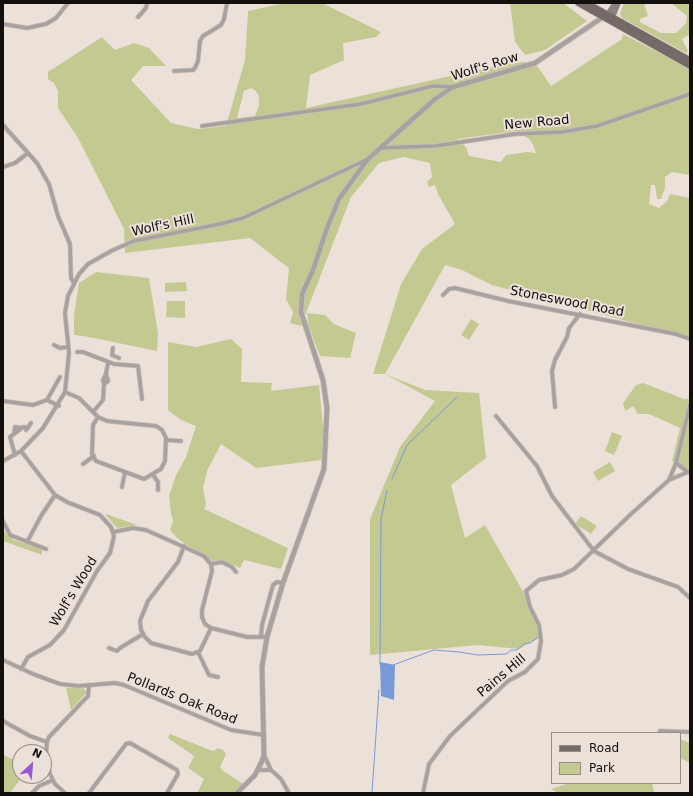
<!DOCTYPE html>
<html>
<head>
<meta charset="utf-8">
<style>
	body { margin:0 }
	#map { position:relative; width:693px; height:796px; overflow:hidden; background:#ece1d9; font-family:"DejaVu Sans",sans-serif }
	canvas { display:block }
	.frame { position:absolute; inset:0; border:4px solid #130f0d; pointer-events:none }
	.legend { position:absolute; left:551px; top:732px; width:130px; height:52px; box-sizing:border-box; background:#ece1d9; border:1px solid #958d87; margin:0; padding:5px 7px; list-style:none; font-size:12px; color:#130f0d }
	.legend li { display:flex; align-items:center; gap:8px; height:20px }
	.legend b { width:20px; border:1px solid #958d87 }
	.north { position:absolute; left:12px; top:744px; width:40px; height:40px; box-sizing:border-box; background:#ece1d9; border:1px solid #958d87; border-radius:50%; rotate:26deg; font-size:11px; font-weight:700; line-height:16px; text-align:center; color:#130f0d }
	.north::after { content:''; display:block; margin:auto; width:14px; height:18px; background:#975ad1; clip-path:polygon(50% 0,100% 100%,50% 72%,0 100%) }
</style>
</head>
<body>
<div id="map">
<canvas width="693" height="796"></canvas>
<div class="frame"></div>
<ul class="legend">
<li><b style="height:5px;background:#756a68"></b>Road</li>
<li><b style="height:11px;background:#c3c991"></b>Park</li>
</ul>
<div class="north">N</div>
</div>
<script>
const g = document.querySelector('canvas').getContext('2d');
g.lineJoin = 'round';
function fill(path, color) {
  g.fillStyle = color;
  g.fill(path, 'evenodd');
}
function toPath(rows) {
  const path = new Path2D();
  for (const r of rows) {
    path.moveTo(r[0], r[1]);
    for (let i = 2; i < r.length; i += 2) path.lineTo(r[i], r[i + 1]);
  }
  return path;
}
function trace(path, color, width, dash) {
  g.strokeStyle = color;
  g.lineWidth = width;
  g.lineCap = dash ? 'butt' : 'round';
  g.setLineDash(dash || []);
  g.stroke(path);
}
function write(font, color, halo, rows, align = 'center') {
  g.font = font + ' "DejaVu Sans",sans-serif';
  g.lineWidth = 4;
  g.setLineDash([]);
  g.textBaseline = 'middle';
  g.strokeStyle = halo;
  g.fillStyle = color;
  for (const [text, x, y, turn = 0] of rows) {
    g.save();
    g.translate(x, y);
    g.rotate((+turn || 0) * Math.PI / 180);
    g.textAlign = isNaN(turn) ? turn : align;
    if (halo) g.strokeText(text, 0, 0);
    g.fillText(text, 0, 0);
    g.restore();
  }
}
const green = toPath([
	[292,3,322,3,381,32,376,37,343,43,344,60,310,75,306,108,496,66,523,62,535,63,551,86,622,39,623,34,690,69,690,175,672,172,665,177,665,188,661,199,657,199,655,185,651,185,649,204,659,208,667,201,670,194,690,198,690,338,673,332,638,324,492,285,462,270,445,265,385,374,425,390,479,393,486,458,451,485,465,538,485,525,529,602,541,636,519,649,478,645,370,655,370,519,400,447,435,401,385,374,373,374,401,284,422,249,455,224,438,194,435,185,429,187,427,182,432,177,430,163,403,157,379,163,351,197,301,326,290,323,293,312,286,299,289,268,250,238,125,253,124,229,78,138,58,108,58,91,54,83,48,79,48,72,102,37,115,50,134,43,149,48,166,66,143,66,131,80,171,123,198,129,226,126,245,60,248,11,280,4],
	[251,88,256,91,259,96,259,105,255,116,237,118,244,91],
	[516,131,529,139,533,144,536,153,527,152,506,155,501,162,469,156,466,147,457,139],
	[510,3,563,3,587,21,545,50,525,55,515,42],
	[624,3,644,3,648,16,640,19,640,22,661,33,676,33,686,23,687,16,671,3,690,3,690,34,682,39,688,51,686,53,622,18,620,14],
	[96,272,149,278,158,333,157,351,84,336,74,335,74,315,79,283],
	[186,282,187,291,165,292,165,283],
	[167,301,185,301,185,318,166,317],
	[307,313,325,315,334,324,356,333,350,358,320,356,308,324],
	[471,319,479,324,469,340,461,335],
	[231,339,242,349,241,382,272,383,271,391,319,385,324,438,321,460,256,468,221,444,207,471,203,488,206,504,204,509,288,548,281,569,244,560,240,568,222,560,212,561,205,555,188,546,177,538,170,530,173,521,171,513,169,496,176,475,186,457,196,426,181,420,168,410,168,342,196,347],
	[643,383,684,399,690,399,690,470,672,461,680,428,649,414,638,414,633,406,625,411,623,403,636,385],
	[612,432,622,436,614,455,605,451],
	[610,462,615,471,598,481,593,472],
	[105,514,106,514,137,525,117,528],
	[581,516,597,526,591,534,575,524],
	[3,529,6,534,14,540,42,549,42,555,3,541],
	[66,688,83,688,87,692,71,710],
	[170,734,210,750,214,751,217,748,223,750,226,754,220,767,222,770,243,784,233,793,197,793,204,779,188,768,194,756,168,738],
	[680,739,690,743,690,763,680,758],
	[3,755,17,761,20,766,20,776,23,776,10,793,3,793],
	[569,783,652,783,654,793,558,793,551,789]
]);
const water = toPath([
	[380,662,395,665,394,700,381,696]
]);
const stream = toPath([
	[392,479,407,445,457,397],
	[380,664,381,519,387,490],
	[393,665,434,650,459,652,478,655,506,654,511,650,517,650,524,644,530,643,539,637],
	[372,793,379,690]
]);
const minor = toPath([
	[138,17,146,8,147,3],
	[3,24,27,28,46,24,56,18,68,3],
	[174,71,193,70,195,68,198,61,200,41,203,36,221,25,224,19,227,3],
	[3,125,37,163,49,184,58,216,70,244,71,278,74,283],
	[202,126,361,104,433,86,453,87],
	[380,148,435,146,515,134,562,132,597,126,690,94],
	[3,167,15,163,28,153],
	[443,295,449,289,455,288,508,301,676,334,690,339],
	[54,345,60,348,68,347],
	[113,348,112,355,119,358],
	[77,352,83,352,114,364,138,366,142,399],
	[104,384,108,381,106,374],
	[65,392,79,398,98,417,107,421,156,426,162,430,166,438,165,461,161,469,144,479,96,461,92,454,93,425,98,417],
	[47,400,60,377],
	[3,401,33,405,47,400,59,406],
	[555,407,552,371,555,360,567,337,569,328,580,314],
	[93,412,103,400,104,384,103,380,106,374,108,363],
	[496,416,537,466,552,496,594,551,628,569,678,587,690,598],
	[26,430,31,423],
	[14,434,15,427,21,428],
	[166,440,181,441],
	[15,455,10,437,23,427,28,428],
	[3,461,21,451,43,428,65,392,69,353,65,313,68,296,79,274,88,264,113,250,134,241,220,224,243,218,366,160],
	[83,464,94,456],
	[153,475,158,482,158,490],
	[669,480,688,472,676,463],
	[122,487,125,472],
	[3,521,10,535,46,549],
	[113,532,133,528,146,530,204,556,211,564,212,571,202,610,202,617,205,624,211,628,247,637,267,637],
	[27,542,41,516,55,495],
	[184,546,178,562,148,601,140,621,141,630,145,637,151,643,192,654,200,651,211,628],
	[211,564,222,562,232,567,236,572],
	[261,637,262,625,273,585,277,582,283,583],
	[109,648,117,651,120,648,143,634],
	[198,652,209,675,218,677],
	[3,660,33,674,60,684,79,686,115,683,124,685,231,730,264,735],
	[21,669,28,657,50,645,64,630,97,571,110,553,114,536,111,527,100,515,67,502,55,495,21,451],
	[3,721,30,736,47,742],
	[660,731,690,732],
	[264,755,271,770,281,779,289,793],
	[258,770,271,770],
	[32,793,39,786,53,780],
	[65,793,55,784,50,774,46,756,47,742,49,737,88,696,89,685],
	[89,793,126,744,130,743,177,770,178,774,167,793],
	[423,793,429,764,450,736,508,681,525,672,538,659,541,641,539,625,530,607,526,591,539,580,562,575,574,569,631,514,669,480,676,463,690,405]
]);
const tertiary = toPath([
	[237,793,255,775,262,761,264,755,262,667,267,637,283,583,324,469,327,408,323,380,301,312,302,294,313,270,327,228,339,199,367,160,435,99,453,87,535,63,603,17]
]);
const secondary = toPath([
	[608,14,615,3],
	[609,18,613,16,618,3]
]);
const primary = toPath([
	[578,3,690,66],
	[587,3,690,60]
]);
const streetNames = [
	["Wolf's Row",485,67,-17],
	["New Road",537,123,-5],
	["Wolf's Hill",163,226,-12],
	["Stoneswood Road",567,302,11],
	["Wolf's Wood",74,592,-59],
	["Pains Hill",502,676,-40],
	["Pollards Oak Road",182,699,22]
];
fill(green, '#c3c991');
fill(water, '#7999d7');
trace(stream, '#7999d7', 1);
trace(minor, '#c9bfb8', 5);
trace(tertiary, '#c9bfb8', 6);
trace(secondary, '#c9bfb8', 6);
trace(primary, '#c9bfb8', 7);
trace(minor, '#a7a1a0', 3.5);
trace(tertiary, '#a7a1a0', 4.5);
trace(secondary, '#8a807f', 5);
trace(primary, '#756a68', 5.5);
write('13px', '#130f0d', '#ece1d9', streetNames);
</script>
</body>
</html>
